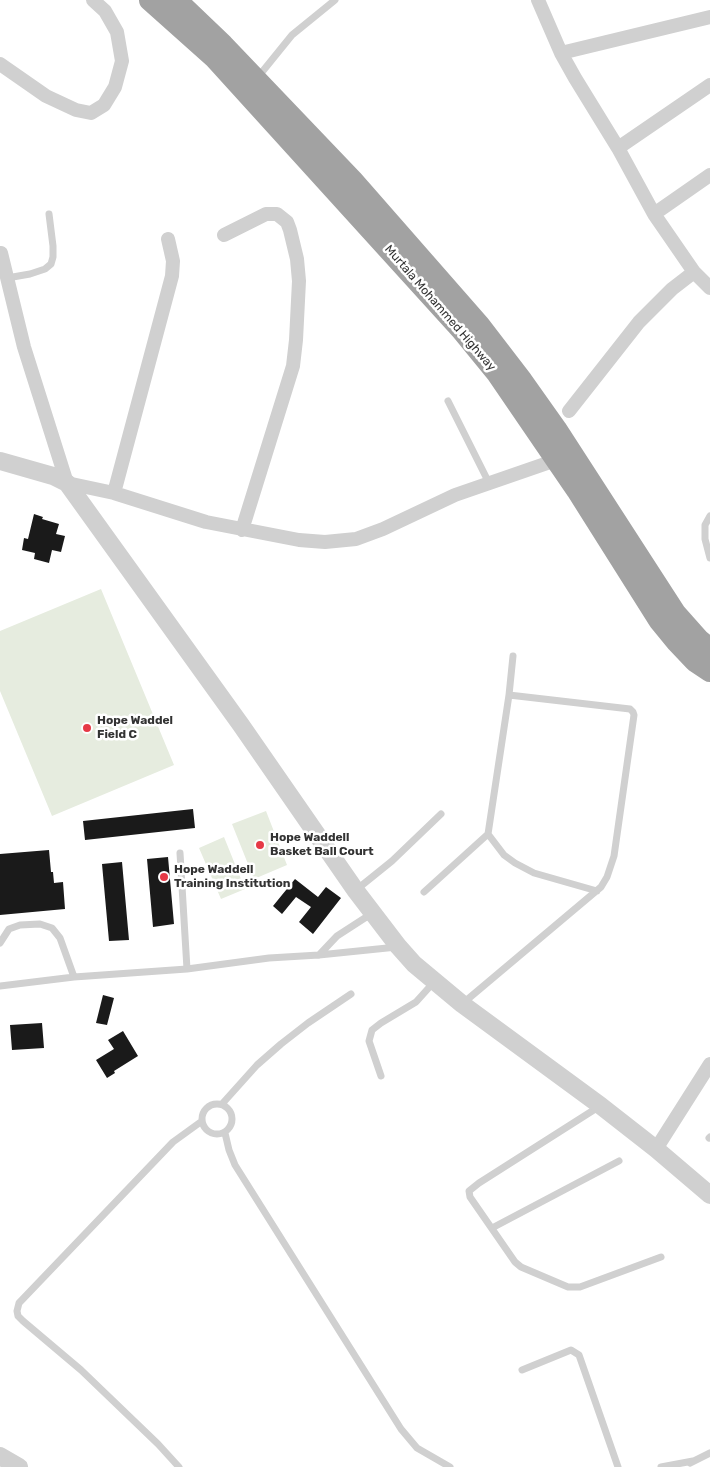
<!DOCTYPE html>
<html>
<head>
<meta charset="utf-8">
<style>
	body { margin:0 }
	canvas { display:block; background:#fff }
</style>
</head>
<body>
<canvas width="710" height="1467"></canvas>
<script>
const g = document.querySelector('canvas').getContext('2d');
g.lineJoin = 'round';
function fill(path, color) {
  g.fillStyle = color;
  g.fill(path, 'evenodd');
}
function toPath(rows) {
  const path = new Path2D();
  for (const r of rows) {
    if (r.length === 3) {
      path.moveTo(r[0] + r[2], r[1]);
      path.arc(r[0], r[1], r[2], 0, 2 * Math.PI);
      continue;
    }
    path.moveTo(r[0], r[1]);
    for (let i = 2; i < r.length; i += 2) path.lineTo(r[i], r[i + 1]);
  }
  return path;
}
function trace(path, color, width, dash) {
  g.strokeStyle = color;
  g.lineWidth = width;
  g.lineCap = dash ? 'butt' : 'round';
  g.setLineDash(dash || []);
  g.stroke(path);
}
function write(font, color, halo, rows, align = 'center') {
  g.font = font + ' Rubik,sans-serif';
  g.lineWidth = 5;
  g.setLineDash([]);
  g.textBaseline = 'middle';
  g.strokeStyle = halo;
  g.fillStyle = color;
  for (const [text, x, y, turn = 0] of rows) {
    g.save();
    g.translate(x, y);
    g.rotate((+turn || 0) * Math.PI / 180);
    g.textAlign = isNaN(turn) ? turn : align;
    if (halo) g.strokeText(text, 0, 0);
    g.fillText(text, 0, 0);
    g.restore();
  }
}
const green = toPath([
	[101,589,174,765,52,816,0,691,0,631],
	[266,811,287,865,254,879,232,824],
	[224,837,245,889,221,899,199,848]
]);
const building = toPath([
	[34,514,43,517,42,519,59,524,56,534,65,536,61,552,52,550,49,563,34,559,35,553,22,550,24,538,28,539],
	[193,809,195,828,85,840,83,821],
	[49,850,51,872,53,872,54,883,63,882,65,909,0,915,0,854],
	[168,857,174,924,153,927,147,859],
	[122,862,129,940,109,941,102,864],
	[295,879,318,897,326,887,341,898,313,934,299,922,311,907,296,897,282,914,273,906],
	[103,995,114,998,107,1025,96,1023],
	[42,1023,44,1048,12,1050,10,1025],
	[123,1031,138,1056,114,1071,115,1073,107,1078,96,1060,114,1049,108,1040]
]);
const service = toPath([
	[258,77,292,35,335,0],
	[7,278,30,274,45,269,51,264,53,257,53,246,49,214],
	[448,401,489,483],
	[710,516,705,525,705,539,710,558],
	[488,834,504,855,515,863,534,873,597,891],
	[180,853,187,969],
	[356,890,392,861,441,814],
	[424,892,488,834,509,695,513,656],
	[0,943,9,929,20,925,40,924,52,928,60,938,74,977],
	[319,955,337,936,371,914],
	[0,986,74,977,187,969,269,958,319,955,397,947],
	[462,1004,601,887,607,877,614,856,634,715,633,712,630,709,509,695],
	[381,1076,369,1041,372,1030,381,1023,416,1002,434,982],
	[217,1119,15],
	[222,1104,257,1065,281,1044,308,1023,351,994],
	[600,1106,479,1183,469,1191,470,1197,515,1262,521,1267,568,1287,580,1287,661,1257],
	[225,1133,229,1150,235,1165,401,1429,417,1448,450,1467],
	[709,1138,710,1137],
	[492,1228,619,1161],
	[522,1370,571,1350,579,1355,618,1467],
	[690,1463,710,1453],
	[179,1467,158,1444,81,1370,23,1321,18,1316,17,1311,19,1303,173,1142,202,1121],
	[661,1467,693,1461]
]);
const minor = toPath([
	[538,0,561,53,575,78,618,148,654,214,694,272,710,288],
	[561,53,710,17],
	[0,64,46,96,76,110,91,113,104,105,115,87,122,61,117,32,105,11,93,0],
	[618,148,710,85],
	[654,214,710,175],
	[224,235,266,214,277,214,287,222,290,230,297,259,299,281,296,340,293,366,242,530],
	[1,253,24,347,67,483,114,493,206,522,299,540,325,542,356,539,383,529,455,495,562,458],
	[569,411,639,322,672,289,694,272],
	[114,493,172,276,173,261,168,239],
	[656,1149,710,1064]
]);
const tertiary = toPath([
	[0,461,53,476,67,483,241,725,356,891,398,946,414,964,462,1004,601,1106,656,1149,710,1195],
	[0,1456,19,1467]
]);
const trunk = toPath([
	[150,0,215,58,461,329,497,373,577,490,659,620,677,642,695,661,710,671],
	[176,0,223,45,352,180,479,325,522,381,556,429,675,613,699,640,710,649]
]);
const markers = [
	[87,728,5,"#e63946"],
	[260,845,5,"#e63946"],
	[164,877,5,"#e63946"]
];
const streetNames = [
	["Murtala Mohammed Highway",440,308,49]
];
const poiNames = [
	["Hope Waddel",97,721],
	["Field C",97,735],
	["Hope Waddell",270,838],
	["Basket Ball Court",270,852],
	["Hope Waddell",174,870],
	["Training Institution",174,884]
];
fill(green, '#e6ecdf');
fill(building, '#1a1a1a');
trace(service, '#d0d0d0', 7);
trace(minor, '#d0d0d0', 14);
trace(tertiary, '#d0d0d0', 18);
trace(trunk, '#a2a2a2', 22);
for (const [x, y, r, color] of markers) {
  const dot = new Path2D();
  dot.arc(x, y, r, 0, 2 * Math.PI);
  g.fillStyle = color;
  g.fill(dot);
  trace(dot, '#fff', 2);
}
write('12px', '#333', '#fff', streetNames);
write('bold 12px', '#333', '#fff', poiNames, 'left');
</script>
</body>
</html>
